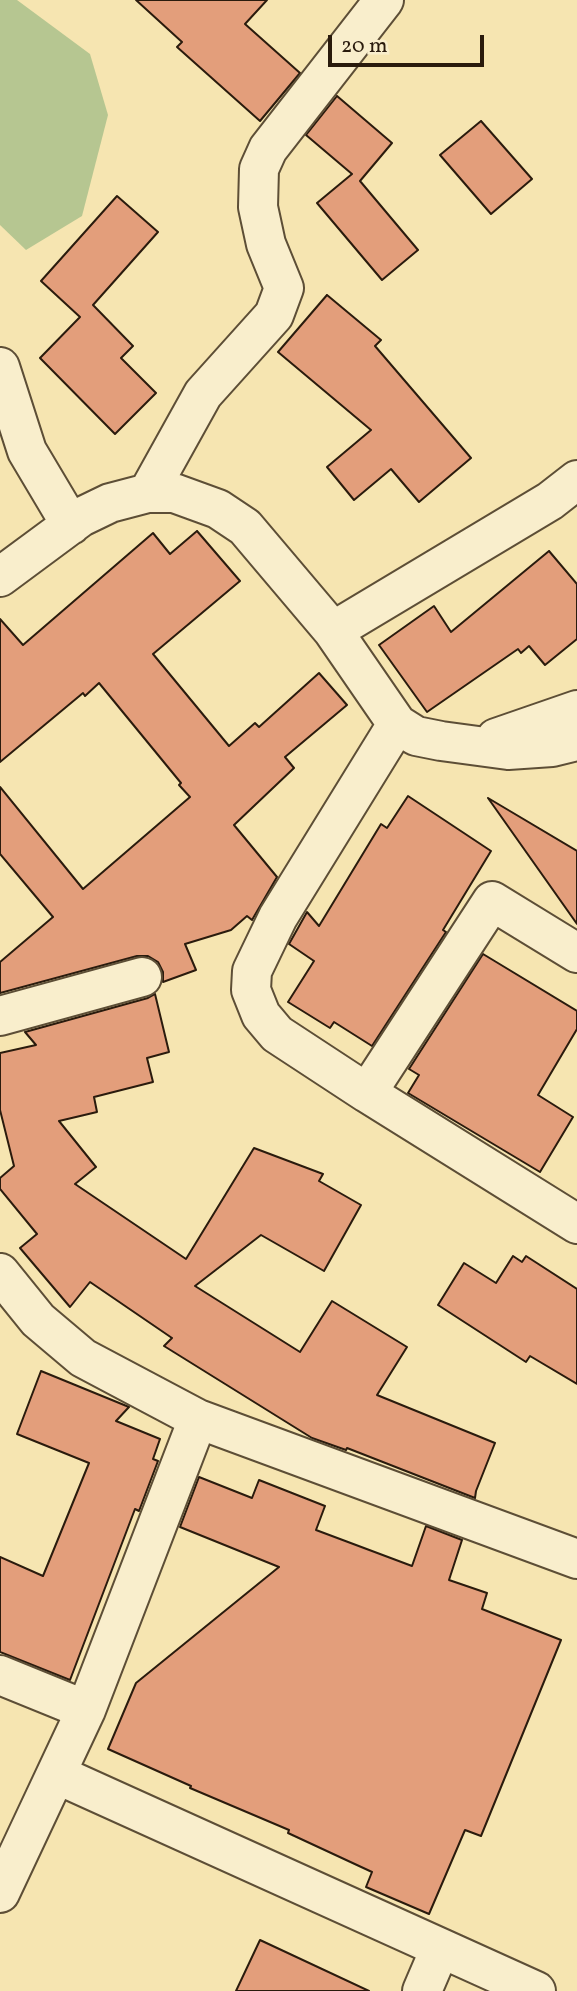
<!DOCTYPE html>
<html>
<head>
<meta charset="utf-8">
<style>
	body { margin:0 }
	#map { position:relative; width:577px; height:1991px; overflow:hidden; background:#f6e5b1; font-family:Vollkorn,serif }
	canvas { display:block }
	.scale { position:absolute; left:328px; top:35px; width:156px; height:32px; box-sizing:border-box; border:4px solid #2a1b0d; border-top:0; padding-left:9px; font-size:21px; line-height:24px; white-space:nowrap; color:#2a1b0d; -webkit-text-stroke:5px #f9eecc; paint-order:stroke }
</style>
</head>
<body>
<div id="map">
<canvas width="577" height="1991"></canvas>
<div class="scale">20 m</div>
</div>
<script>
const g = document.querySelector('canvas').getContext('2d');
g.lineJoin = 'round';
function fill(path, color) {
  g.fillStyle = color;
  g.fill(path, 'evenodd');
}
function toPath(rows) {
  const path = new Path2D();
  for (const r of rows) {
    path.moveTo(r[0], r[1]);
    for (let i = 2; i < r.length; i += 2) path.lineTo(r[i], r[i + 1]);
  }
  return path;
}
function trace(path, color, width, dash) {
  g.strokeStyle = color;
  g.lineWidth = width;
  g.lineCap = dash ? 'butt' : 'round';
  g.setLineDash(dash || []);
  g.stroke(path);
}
const green = toPath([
	[0,0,17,0,90,54,108,115,82,216,26,250,0,225]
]);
const building = toPath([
	[136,0,267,0,245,24,300,73,260,121,177,47,182,42,136,0],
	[337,96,392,143,360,181,418,250,382,280,317,203,352,174,306,135,337,96],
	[481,121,532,179,491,214,440,155,481,121],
	[117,196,158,232,93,305,133,346,121,358,156,393,115,434,40,358,80,317,41,281,117,196],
	[327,295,381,340,375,346,471,458,419,502,391,469,354,500,327,467,371,430,278,352,327,295],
	[197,531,240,581,153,654,229,746,255,723,259,727,319,673,347,705,285,757,294,768,234,825,277,877,252,920,247,916,231,930,185,944,196,970,163,982,163,972,158,962,148,956,137,956,0,993,0,962,53,917,0,854,0,787,83,889,190,797,179,785,181,783,99,683,85,696,83,693,0,762,0,619,23,645,153,533,170,554,197,531],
	[549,551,577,584,577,639,545,665,529,646,521,653,518,649,427,712,379,645,434,606,451,632,549,551],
	[408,796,491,851,443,930,446,932,372,1046,334,1022,330,1028,288,1002,314,961,289,944,307,912,319,926,381,824,387,828,408,796],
	[488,798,577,851,577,924,488,798],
	[483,954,577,1011,577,1029,538,1095,573,1117,540,1172,408,1093,419,1075,409,1069,483,954],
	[155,994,169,1052,147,1058,153,1082,94,1097,97,1112,59,1121,96,1167,75,1184,186,1259,254,1148,323,1174,319,1181,361,1205,324,1271,261,1235,195,1286,300,1352,332,1301,407,1347,377,1395,495,1443,476,1491,475,1498,347,1448,346,1450,312,1438,164,1346,172,1338,90,1282,70,1307,20,1248,37,1234,0,1189,0,1178,14,1166,0,1110,0,1053,36,1045,25,1032,148,998,155,994],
	[513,1256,522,1262,526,1256,577,1289,577,1384,530,1356,526,1362,438,1305,464,1263,496,1283,513,1256],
	[41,1371,129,1407,116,1421,160,1439,153,1459,158,1461,139,1511,135,1509,70,1680,0,1652,0,1557,43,1576,89,1463,17,1434,41,1371],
	[199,1477,252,1498,259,1480,325,1506,316,1530,412,1566,426,1526,462,1540,449,1580,487,1593,482,1609,561,1640,481,1836,465,1830,429,1914,366,1887,372,1872,288,1833,289,1830,190,1788,191,1786,108,1749,136,1683,279,1567,180,1527,199,1477],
	[260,1940,369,1991,236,1991,260,1940]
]);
const street = toPath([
	[0,367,27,451,71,525],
	[148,493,203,394,274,315,284,288,266,244,258,207,259,169,268,149,384,0],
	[0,577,81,517,110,503,148,493,174,493,218,509,245,527,333,631,397,724,416,736,441,741,508,750,552,747,577,741],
	[333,631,550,501,577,480],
	[397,724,278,917,252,971,251,990,261,1015,277,1034,367,1093,577,1224],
	[496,738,577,710],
	[0,1016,142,977],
	[367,1093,492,901,577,953],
	[0,1273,38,1320,83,1358,198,1419,577,1559],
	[0,1675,86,1710],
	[56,1774,536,1991],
	[0,1893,86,1710,198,1419],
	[422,1991,440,1949]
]);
fill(green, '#b6c691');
fill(building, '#e39e7b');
trace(building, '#2a1b0d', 2);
trace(street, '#5d4e36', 42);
trace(street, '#f9eecc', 38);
</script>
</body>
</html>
